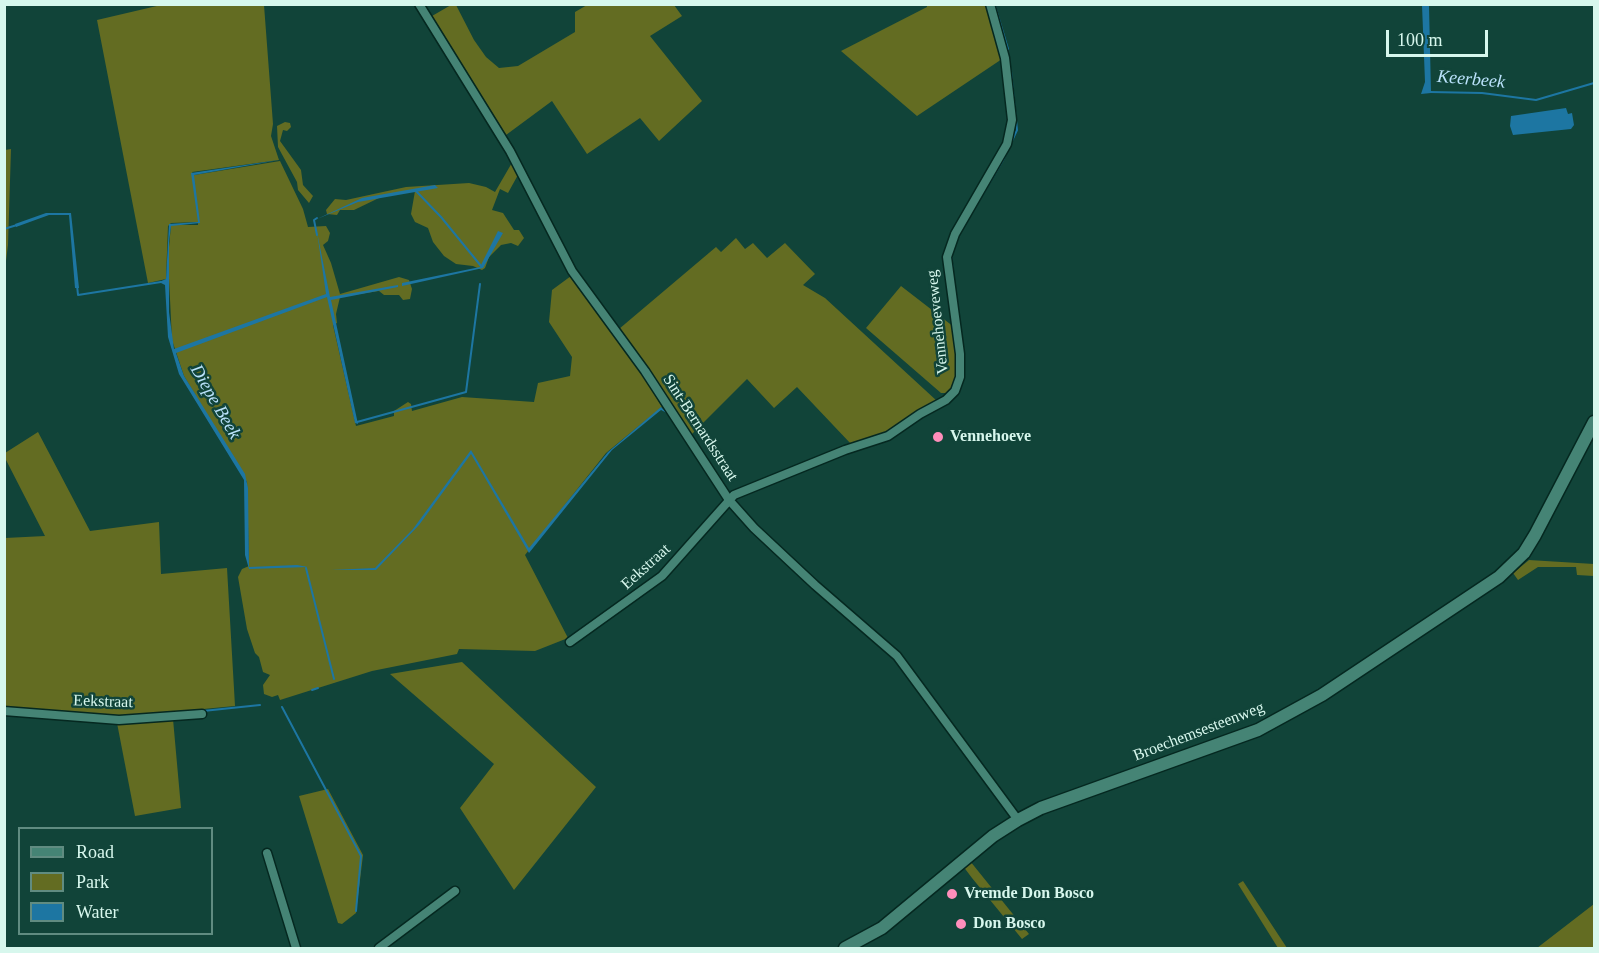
<!DOCTYPE html>
<html>
<head>
<meta charset="utf-8">
<style>
	body { margin:0 }
	#map { position:relative; width:1599px; height:953px; overflow:hidden; background:#114439; font-family:Georgia,serif }
	canvas { display:block }
	.frame { position:absolute; inset:0; border:6px solid #d7f7ed; pointer-events:none }
	.legend { position:absolute; left:18px; top:827px; width:195px; height:108px; box-sizing:border-box; background:#114439; border:2px solid #608c81; margin:0; padding:8px 10px; list-style:none; font-size:18px; color:#d7f7ed }
	.legend li { display:flex; align-items:center; gap:12px; height:30px }
	.legend b { width:30px; border:2px solid #608c81 }
	.scale { position:absolute; left:1386px; top:30px; width:102px; height:27px; box-sizing:border-box; border:3px solid #d7f7ed; border-top:0; padding-left:8px; font-size:18px; line-height:21px; white-space:nowrap; color:#d7f7ed; -webkit-text-stroke:4px #114439; paint-order:stroke }
</style>
</head>
<body>
<div id="map">
<canvas width="1599" height="953"></canvas>
<div class="frame"></div>
<ul class="legend">
<li><b style="height:8px;background:#458475"></b>Road</li>
<li><b style="height:16px;background:#636c22"></b>Park</li>
<li><b style="height:16px;background:#1d76a2"></b>Water</li>
</ul>
<div class="scale">100 m</div>
</div>
<script>
const g = document.querySelector('canvas').getContext('2d');
g.lineJoin = 'round';
function fill(path, color) {
  g.fillStyle = color;
  g.fill(path, 'evenodd');
}
function toPath(rows) {
  const path = new Path2D();
  for (const r of rows) {
    path.moveTo(r[0], r[1]);
    for (let i = 2; i < r.length; i += 2) path.lineTo(r[i], r[i + 1]);
  }
  return path;
}
function trace(path, color, width, dash) {
  g.strokeStyle = color;
  g.lineWidth = width;
  g.lineCap = dash ? 'butt' : 'round';
  g.setLineDash(dash || []);
  g.stroke(path);
}
function write(font, color, halo, rows, align = 'center') {
  g.font = font + ' Georgia,serif';
  g.lineWidth = 5;
  g.setLineDash([]);
  g.textBaseline = 'middle';
  g.strokeStyle = halo;
  g.fillStyle = color;
  for (const [text, x, y, turn = 0] of rows) {
    g.save();
    g.translate(x, y);
    g.rotate((+turn || 0) * Math.PI / 180);
    g.textAlign = isNaN(turn) ? turn : align;
    if (halo) g.strokeText(text, 0, 0);
    g.fillText(text, 0, 0);
    g.restore();
  }
}
const green = toPath([
	[161,5,264,5,273,124,271,136,279,160,192,172,194,175,280,161,303,209,308,227,326,226,330,233,328,241,323,245,331,263,340,294,399,277,409,280,412,289,410,299,403,300,399,295,384,295,379,291,340,297,336,314,337,323,333,325,356,426,394,416,394,411,408,402,411,404,412,411,462,397,534,402,538,383,570,376,572,357,549,322,552,290,571,276,634,361,662,407,606,453,525,555,568,638,535,651,459,649,457,654,372,671,280,700,278,695,272,697,264,694,263,685,270,675,263,672,259,657,255,653,247,629,238,577,242,569,249,566,247,482,184,376,172,340,168,258,171,225,198,225,198,222,171,223,168,226,166,279,148,283,97,20],
	[451,5,456,5,474,40,486,57,499,68,518,66,575,32,575,12,587,5,674,5,682,16,650,36,702,101,659,141,640,118,587,154,552,101,506,135,432,16],
	[927,5,987,5,1002,59,917,116,841,51,927,7],
	[285,122,290,123,291,127,287,131,283,130,280,141,301,170,303,185,313,196,309,203,298,190,297,182,278,147,277,126],
	[11,149,8,245,5,269,5,150],
	[513,161,519,173,508,193,500,189,492,210,503,213,514,230,519,230,524,238,518,246,511,243,501,245,489,257,485,268,482,270,473,266,456,264,444,256,433,242,428,228,415,222,411,214,415,191,381,197,354,210,340,210,337,215,327,214,326,210,335,199,346,200,406,187,469,183,486,187,495,192],
	[736,238,745,249,753,243,767,258,785,243,815,274,803,285,825,298,937,401,893,431,851,444,797,387,774,408,747,379,689,437,619,329,716,247,721,252],
	[901,286,954,327,958,376,948,393,941,393,866,328],
	[38,432,90,531,159,522,161,574,227,568,235,706,119,717,5,707,5,538,45,536,5,458,5,453],
	[1529,560,1594,564,1594,576,1577,575,1576,567,1538,567,1518,580,1513,573],
	[462,662,596,787,514,890,460,808,494,764,390,674],
	[173,719,181,808,135,816,117,723],
	[328,789,363,855,356,913,342,924,338,923,299,796],
	[970,861,1029,934,1022,939,972,878,963,866],
	[1243,881,1287,948,1278,948,1238,884],
	[1594,904,1594,948,1537,948]
]);
const water = toPath([
	[1422,5,1429,5,1431,93,1421,94,1425,82],
	[1566,108,1568,114,1572,113,1574,125,1571,129,1513,135,1510,126,1511,116],
	[279,160,194,175,200,223,171,226,169,242,169,312,174,349,326,294,317,232,330,297,398,285,398,287,331,300,358,424,355,423,327,297,176,353,184,376,245,474,248,488,249,567,297,565,308,567,249,569,245,555,244,480,179,374,168,337,165,285,159,282,166,279,169,224,198,222,191,173],
	[435,185,438,188,358,202,317,219,362,198],
	[46,213,71,213,79,288,75,288,69,215,49,215,16,227,15,224],
	[498,231,503,233,483,268,402,286,402,283,480,267],
	[661,407,667,413,661,410,612,450,529,553,471,454,419,525,376,570,331,570,375,568,413,529,471,450,529,548,608,452]
]);
const stream = toPath([
	[995,6,1008,49],
	[1430,92,1482,93,1536,100,1594,83],
	[416,191,441,217,481,266],
	[317,218,314,220,317,235],
	[965,224,1003,160,1017,130,1011,71],
	[4,229,17,225],
	[951,256,953,271],
	[77,285,78,295,161,282],
	[357,422,466,392,480,284],
	[306,568,334,679],
	[312,690,318,688],
	[282,707,361,856,356,911],
	[203,711,260,705]
]);
const street = toPath([
	[419,4,510,151,572,271,645,371,729,500,754,528,815,585,897,656,1018,820],
	[570,642,662,576,734,495,845,450,888,436,920,414,946,400,955,391,960,377,960,354,947,257,955,234,1007,144,1012,120,1005,58,990,4],
	[4,711,119,720,202,714],
	[267,853,296,948],
	[379,948,455,891]
]);
const secondary = toPath([
	[845,948,882,928,993,836,1018,820,1041,808,1258,730,1322,695,1499,577,1524,553,1535,535,1594,422]
]);
const markers = [
	[938,437,6,"#ff8ebb"],
	[952,894,6,"#ff8ebb"],
	[961,924,6,"#ff8ebb"]
];
const streetNames = [
	["Vennehoeveweg",938,322,-96],
	["Sint-Bernardsstraat",700,428,57],
	["Eekstraat",646,567,-42],
	["Eekstraat",103,702,2],
	["Broechemsesteenweg",1199,732,-21]
];
const poiNames = [
	["Vennehoeve",950,437],
	["Vremde Don Bosco",964,894],
	["Don Bosco",973,924]
];
const waterNames = [
	["Keerbeek",1471,80,5],
	["Diepe Beek",215,402,60]
];
fill(green, '#636c22');
fill(water, '#1d76a2');
trace(stream, '#1d76a2', 2);
trace(street, '#052820', 11);
trace(secondary, '#052820', 15);
trace(street, '#458475', 8);
trace(secondary, '#458475', 12);
for (const [x, y, r, color] of markers) {
  const dot = new Path2D();
  dot.arc(x, y, r, 0, 2 * Math.PI);
  g.fillStyle = color;
  g.fill(dot);
  trace(dot, '#114439', 2);
}
write('16px', '#d7f7ed', '#114439', streetNames);
write('bold 16px', '#d7f7ed', '#114439', poiNames, 'left');
write('italic 18px', '#bbe3fc', '#114439', waterNames);
</script>
</body>
</html>
